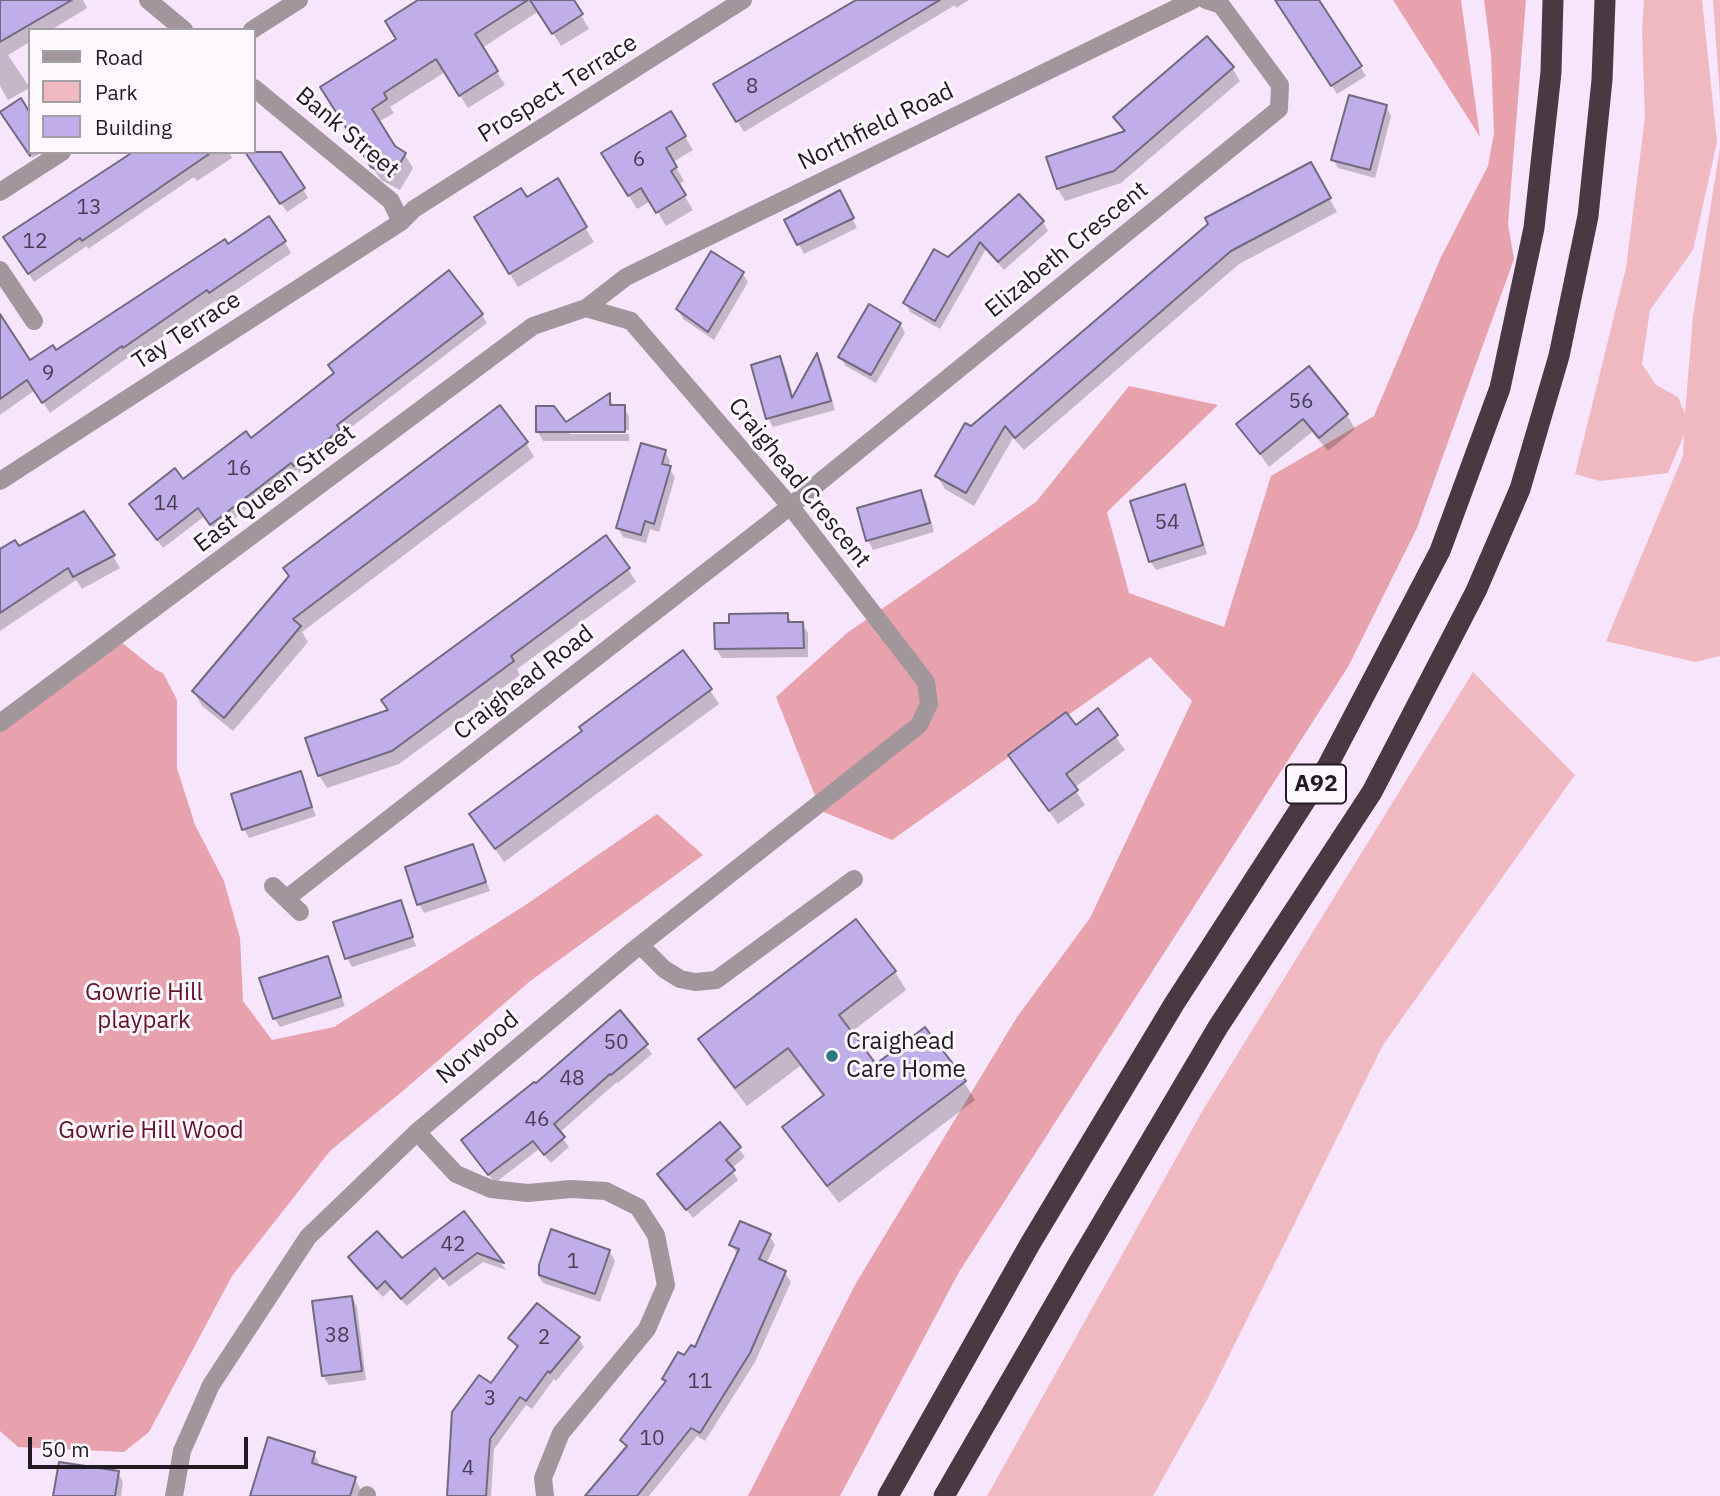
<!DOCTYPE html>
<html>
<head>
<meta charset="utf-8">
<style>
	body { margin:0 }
	#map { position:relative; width:1720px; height:1496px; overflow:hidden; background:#f7e5fb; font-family:"IBM Plex Sans",sans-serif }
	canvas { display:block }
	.legend { position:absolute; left:28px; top:28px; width:228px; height:126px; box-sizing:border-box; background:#fcf8fd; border:2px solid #a49fa5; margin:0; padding:9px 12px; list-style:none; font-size:21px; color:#211a22 }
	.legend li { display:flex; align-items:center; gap:14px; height:35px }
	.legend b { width:35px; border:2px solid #a49fa5 }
	.scale { position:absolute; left:28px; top:1437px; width:220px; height:32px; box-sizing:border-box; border:4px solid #211a22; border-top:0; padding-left:9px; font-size:21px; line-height:24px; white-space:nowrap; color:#211a22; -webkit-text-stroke:5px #fcf8fd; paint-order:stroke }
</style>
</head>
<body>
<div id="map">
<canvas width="1720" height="1496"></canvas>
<ul class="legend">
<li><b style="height:9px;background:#a1969c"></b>Road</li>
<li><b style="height:19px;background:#f0b8c1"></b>Park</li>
<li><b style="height:19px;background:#bfaee9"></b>Building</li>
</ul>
<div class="scale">50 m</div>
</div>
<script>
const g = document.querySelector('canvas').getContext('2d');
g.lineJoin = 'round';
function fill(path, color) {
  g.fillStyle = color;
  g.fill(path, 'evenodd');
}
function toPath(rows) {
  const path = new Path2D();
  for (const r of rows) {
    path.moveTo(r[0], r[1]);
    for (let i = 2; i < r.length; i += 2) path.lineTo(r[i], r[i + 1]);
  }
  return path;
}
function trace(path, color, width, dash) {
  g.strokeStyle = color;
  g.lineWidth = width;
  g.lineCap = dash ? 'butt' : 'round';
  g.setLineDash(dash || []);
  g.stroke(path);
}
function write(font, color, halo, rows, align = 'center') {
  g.font = font + ' "IBM Plex Sans",sans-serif';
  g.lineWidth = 6;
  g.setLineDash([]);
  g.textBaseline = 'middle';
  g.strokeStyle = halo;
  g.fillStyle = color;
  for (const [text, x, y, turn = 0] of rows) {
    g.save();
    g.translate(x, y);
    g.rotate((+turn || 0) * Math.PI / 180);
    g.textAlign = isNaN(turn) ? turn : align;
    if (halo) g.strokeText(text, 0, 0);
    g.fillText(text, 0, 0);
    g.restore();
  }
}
const green = toPath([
	[1644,0,1702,0,1717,142,1693,250,1650,310,1642,364,1656,385,1678,397,1685,414,1693,316,1720,148,1720,656,1695,662,1606,641,1683,456,1684,435,1668,473,1600,481,1575,474,1626,268,1645,117,1642,31],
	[1713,0,1720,0,1720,98],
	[1473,672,1575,775,1383,1045,1208,1398,1153,1496,987,1496,1203,1110]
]);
const forest = toPath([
	[1393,0,1461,0,1480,137],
	[1484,0,1526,0,1508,224,1514,259,1417,528,1348,667,959,1272,840,1496,748,1496,856,1283,1017,1017,1090,918,1192,701,1150,657,892,840,821,811,776,697,847,633,1036,502,1129,386,1218,405,1107,512,1129,593,1224,627,1271,476,1374,416,1441,257,1488,166,1494,133,1491,54],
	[116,638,156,670,163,673,177,700,177,768,195,825,224,881,240,938,243,1001,272,1040,334,1027,527,904,657,814,703,855,529,982,404,1090,330,1151,232,1276,149,1432,124,1452,18,1447,0,1431,0,724]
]);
const shadow = toPath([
	[0,0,83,0,87,8,51,30,30,30,30,42,8,55,30,88,8,100,0,86],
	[421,0,572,0,589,29,561,46,539,11,482,48,505,85,468,108,445,72,390,107,394,113,378,122,394,147,405,155,413,168,400,190,381,180,331,101,397,40],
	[858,0,969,0,956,8,955,5,744,132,715,84],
	[1277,0,1317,0,1366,76,1337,94],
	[1207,39,1233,69,1240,81,1121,183,1065,201,1058,189,1048,158,1125,133,1115,118],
	[1386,106,1391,116,1375,178,1338,168,1333,159],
	[671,113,693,150,673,162,684,181,678,185,693,210,666,226,651,201,637,209,603,153],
	[7,121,30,152,43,152,32,158],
	[134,152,229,152,232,158,197,181,194,177,88,249,87,246,34,282,11,246],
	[1310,164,1337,212,1239,264,1024,450,1013,438,974,506,945,489,937,476,971,428],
	[263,178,303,189,308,198,287,212],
	[557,181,594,242,518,287,476,217,526,199],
	[1019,197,1043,222,1048,231,1004,270,986,249,940,329,910,312,905,303],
	[844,201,857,228,804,254,786,220],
	[285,242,291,253,217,303,215,301,131,358,130,356,50,413,35,390,0,415,0,319,29,363,55,352,228,246],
	[742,273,748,282,714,340,683,319,678,309],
	[482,315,487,323,341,435,344,440,300,474,297,470,216,533,205,516,163,548,137,513,251,440],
	[900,324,905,333,876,383,846,366,840,357],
	[817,356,822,364,835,410,773,427,768,418,780,358,785,367,794,399],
	[1309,368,1347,415,1355,429,1328,451,1312,432,1269,467,1238,424],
	[609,396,614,407,624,407,629,416,629,430,573,430,569,434,629,434,629,441,543,441,538,432,566,425],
	[526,443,534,457,302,632,308,642,233,731,202,706,194,692],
	[665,451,670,461,668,468,675,477,659,532,650,529,646,543,623,537,618,528],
	[1184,486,1189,495,1207,554,1156,570,1150,561],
	[920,492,926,501,934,532,873,550,868,540],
	[19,548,113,556,120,568,82,589,76,580,0,631,0,552],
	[628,569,636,582,517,669,520,675,399,764,327,788,319,775,390,712],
	[787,615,793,624,802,624,808,633,808,657,722,658,716,649],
	[710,690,719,704,504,862,471,814,583,731],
	[1098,711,1125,750,1074,788,1085,805,1058,824,1010,756,1075,728],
	[300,774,316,816,249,838,244,829],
	[473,846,490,891,424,913,419,904],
	[400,902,416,946,352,967,347,958],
	[327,958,345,1006,280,1027,274,1018],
	[895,972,906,990,850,1033,876,1066,964,1082,975,1100,839,1203,795,1146,785,1127,824,1098,800,1066,747,1106,711,1059,700,1040],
	[620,1013,652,1054,618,1083,617,1082,559,1133,569,1147,551,1163,539,1149,495,1183,469,1149],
	[720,1124,745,1157,731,1169,738,1180,693,1218,659,1175],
	[463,1213,506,1270,483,1262,449,1287,441,1276,407,1306,391,1289,383,1297,355,1267,350,1258,402,1261],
	[552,1232,609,1251,615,1261,600,1302,543,1283,537,1273],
	[769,1235,775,1245,766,1264,785,1273,791,1282,755,1362,705,1441,697,1436,649,1496,594,1496,627,1449,622,1440,667,1383,664,1379,684,1358,696,1350,738,1255,731,1245],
	[352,1297,357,1307,366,1380,329,1385,323,1376],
	[578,1338,584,1347,556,1381,554,1379,532,1409,526,1405,494,1449,491,1496,448,1496,491,1386,518,1349,510,1339],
	[314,1454,319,1463,318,1467,355,1479,360,1488,358,1496,252,1496],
	[118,1473,123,1482,121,1496,55,1496]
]);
const building = toPath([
	[0,0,72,0,0,42,0,0],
	[418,0,528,0,475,34,498,71,459,96,436,59,384,93,387,99,372,109,395,146,406,153,392,177,371,167,320,87,396,39,385,21,418,0],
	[530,0,574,0,583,14,552,34,530,0],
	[856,0,940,0,736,122,713,84,856,0],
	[1275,0,1319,0,1362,66,1331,86,1275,0],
	[1207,36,1234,67,1114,171,1057,189,1046,157,1125,131,1113,117,1207,36],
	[1349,95,1387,105,1370,170,1331,160,1349,95],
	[21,98,30,113,30,156,0,112,21,98],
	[671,111,686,136,666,148,677,167,671,171,686,195,656,213,641,188,628,196,601,153,671,111],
	[133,152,212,152,82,241,80,238,28,274,3,237,133,152],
	[245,152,281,152,305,188,280,204,245,152],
	[1311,162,1331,198,1231,251,1015,438,1005,426,966,493,935,476,965,423,971,426,1083,331,1208,224,1205,218,1311,162],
	[558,178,587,227,509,274,474,217,521,188,527,197,558,178],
	[840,190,854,218,797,245,784,220,840,190],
	[1019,194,1044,221,1034,230,998,262,980,242,935,321,903,303,934,249,948,257,1019,194],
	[269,216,286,241,259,259,209,293,207,290,123,348,122,346,42,403,27,380,0,399,0,314,30,360,53,345,56,350,225,239,228,244,269,216],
	[711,251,744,272,708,332,676,309,711,251],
	[449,270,483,314,337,425,340,430,294,466,291,463,210,525,198,508,157,540,129,504,175,468,183,479,246,431,251,438,334,373,328,365,449,270],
	[869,304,901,323,871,375,838,357,869,304],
	[817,353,831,401,766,419,751,365,780,356,792,398,817,353],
	[1309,366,1348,414,1319,438,1303,419,1260,454,1236,424,1309,366],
	[610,393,610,405,625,405,625,432,536,432,536,406,554,406,566,422,610,393],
	[500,405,528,442,293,619,301,626,224,718,192,691,289,576,283,568,500,405],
	[641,443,666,450,662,464,671,466,654,524,645,521,641,535,616,528,641,443],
	[1185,484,1203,545,1149,562,1130,501,1185,484],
	[921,490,930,523,866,541,857,508,921,490],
	[84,511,115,555,73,577,68,568,0,613,0,549,15,540,19,546,84,511],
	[606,535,630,568,511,656,514,661,392,751,318,776,305,738,388,710,381,700,606,535],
	[788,613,788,622,803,622,804,648,715,649,714,623,729,623,729,614,788,613],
	[683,650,712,689,495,849,469,814,582,731,579,727,683,650],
	[1098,708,1118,735,1066,774,1078,790,1049,811,1008,755,1066,712,1076,725,1098,708],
	[301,771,312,807,242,830,231,794,301,771],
	[473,844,486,882,417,905,405,867,473,844],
	[401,900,413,937,345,959,333,922,401,900],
	[856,919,896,971,839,1015,876,1064,925,1027,966,1081,827,1186,782,1127,824,1095,788,1048,735,1088,698,1039,856,919],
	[328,956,341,997,273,1019,259,978,328,956],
	[620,1010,648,1044,611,1075,610,1074,554,1124,565,1137,544,1155,533,1141,488,1175,461,1140,534,1082,536,1083,620,1010],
	[720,1122,741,1147,726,1160,735,1170,686,1210,657,1174,720,1122],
	[464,1211,504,1263,477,1253,443,1279,435,1268,401,1299,385,1281,377,1289,348,1257,377,1231,402,1258,464,1211],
	[740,1221,771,1234,759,1259,786,1271,750,1353,700,1433,691,1428,637,1496,585,1496,627,1446,620,1440,666,1381,662,1379,678,1352,684,1355,691,1345,695,1347,739,1249,729,1245,740,1221],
	[551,1229,610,1250,595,1294,539,1275,539,1265,551,1229],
	[352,1296,362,1371,322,1376,312,1301,352,1296],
	[537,1303,580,1337,550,1373,548,1371,526,1401,520,1397,490,1439,486,1496,447,1496,452,1412,479,1375,491,1383,518,1346,508,1338,537,1303],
	[268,1437,315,1452,312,1463,356,1477,350,1496,250,1496,268,1437],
	[59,1462,119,1471,115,1496,53,1496,59,1462]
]);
const minor = toPath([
	[148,0,184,30],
	[252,30,299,0],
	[254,88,391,201,401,222],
	[0,192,62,152],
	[0,270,34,321],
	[0,481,401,222,414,209,743,0],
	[0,723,533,326,586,308,626,277,1193,0],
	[273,886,300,912],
	[287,898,773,520,1279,109,1280,85,1221,5,1206,0],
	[640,945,664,969,680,979,695,982,716,980,854,879],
	[417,1132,456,1174,491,1189,528,1193,571,1189,606,1191,638,1207,656,1235,666,1285,647,1329,561,1433,543,1478,545,1496],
	[174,1496,182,1451,211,1385,308,1237,417,1132,635,949,919,725,929,704,926,682,791,507,631,321,586,308],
	[367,1496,367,1495]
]);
const highway = toPath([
	[888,1496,1030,1244,1174,1004,1327,767,1440,551,1500,388,1534,228,1551,72,1553,0],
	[944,1496,1078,1264,1218,1027,1372,792,1476,591,1520,489,1559,356,1588,216,1602,80,1605,0]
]);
const markers = [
	[832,1056,7,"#30787f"]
];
const numberNames = [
	["8",752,87],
	["6",639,160],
	["13",89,208],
	["12",35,242],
	["9",48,374],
	["56",1301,402],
	["16",239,469],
	["14",166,504],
	["54",1167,523],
	["50",616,1043],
	["48",572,1079],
	["46",537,1120],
	["42",453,1245],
	["1",573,1262],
	["38",337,1336],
	["2",544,1338],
	["11",700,1382],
	["3",490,1399],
	["10",652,1439],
	["4",468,1469]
];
const shields = [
	[1316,784,60]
];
const shieldNames = [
	["A92",1316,784]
];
const streetNames = [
	["Prospect Terrace",558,89,-32],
	["Northfield Road",876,127,-26],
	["Bank Street",347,133,40],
	["Elizabeth Crescent",1067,250,-39],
	["Tay Terrace",187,331,-33],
	["Craighead Crescent",799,483,51],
	["East Queen Street",275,489,-37],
	["Craighead Road",524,683,-38],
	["Norwood",478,1048,-40]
];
const parkNames = [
	["Gowrie Hill",144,993],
	["playpark",144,1021],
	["Gowrie Hill Wood",151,1131]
];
const poiNames = [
	["Craighead",846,1042],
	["Care Home",846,1070]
];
fill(green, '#f0b8c1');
fill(forest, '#e7a2ae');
fill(shadow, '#0003');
fill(building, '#bfaee9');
trace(building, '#706a80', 2);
trace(minor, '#a1969c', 18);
trace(highway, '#4c3843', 21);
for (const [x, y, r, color] of markers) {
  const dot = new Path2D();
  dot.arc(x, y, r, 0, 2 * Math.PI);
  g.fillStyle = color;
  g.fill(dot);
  trace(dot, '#fcf8fd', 2.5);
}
write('21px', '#483f54', null, numberNames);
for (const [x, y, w] of shields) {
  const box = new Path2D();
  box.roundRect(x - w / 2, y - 19.5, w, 39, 5);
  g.fillStyle = '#fcf8fd';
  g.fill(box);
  trace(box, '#211a22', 2);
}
write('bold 23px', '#211a22', null, shieldNames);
write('24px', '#211a22', '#fcf8fd', streetNames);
write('24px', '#64132c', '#fcf8fd', parkNames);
write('24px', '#211a22', '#fcf8fd', poiNames, 'left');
</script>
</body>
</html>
